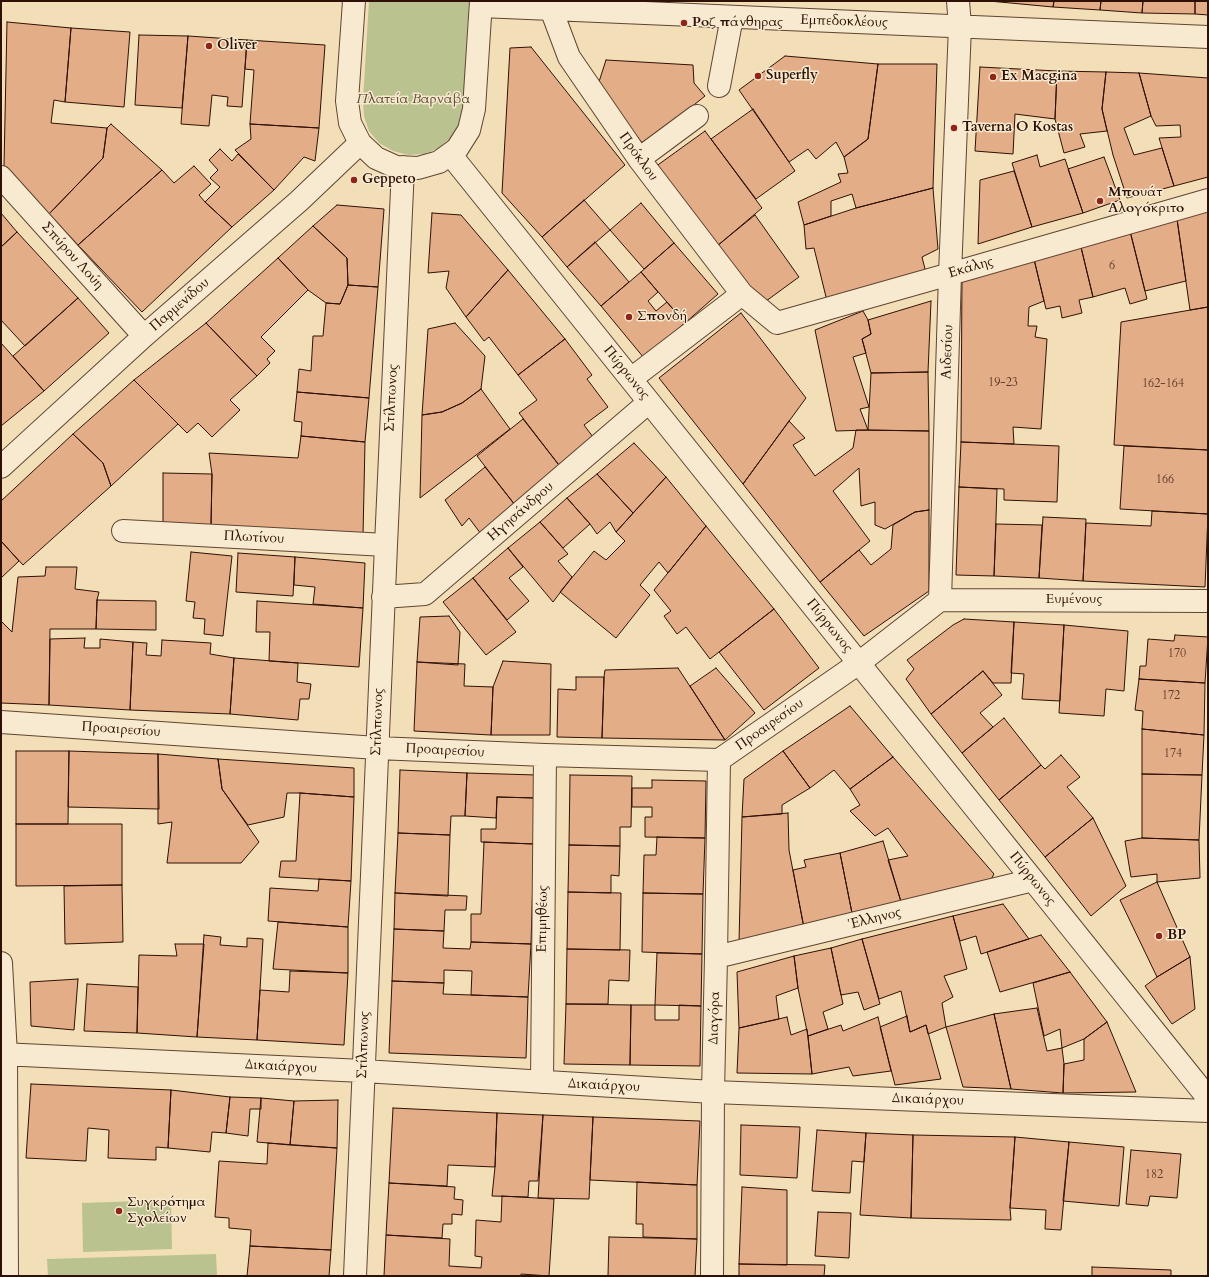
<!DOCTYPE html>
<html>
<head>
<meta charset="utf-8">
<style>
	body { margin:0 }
	#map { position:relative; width:1209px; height:1277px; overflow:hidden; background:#f2dfb7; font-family:Cardo,serif }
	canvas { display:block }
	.frame { position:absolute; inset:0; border:2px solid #2f1005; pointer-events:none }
</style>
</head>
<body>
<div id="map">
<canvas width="1209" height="1277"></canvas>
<div class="frame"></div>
</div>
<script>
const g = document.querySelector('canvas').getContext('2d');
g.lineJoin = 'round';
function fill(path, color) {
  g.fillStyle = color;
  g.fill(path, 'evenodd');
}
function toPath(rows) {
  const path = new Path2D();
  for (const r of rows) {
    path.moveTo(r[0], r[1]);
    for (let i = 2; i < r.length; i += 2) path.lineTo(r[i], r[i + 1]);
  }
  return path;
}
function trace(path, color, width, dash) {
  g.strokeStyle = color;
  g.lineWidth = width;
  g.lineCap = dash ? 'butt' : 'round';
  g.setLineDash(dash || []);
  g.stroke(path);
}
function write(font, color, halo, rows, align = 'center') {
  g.font = font + ' Cardo,serif';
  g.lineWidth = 3;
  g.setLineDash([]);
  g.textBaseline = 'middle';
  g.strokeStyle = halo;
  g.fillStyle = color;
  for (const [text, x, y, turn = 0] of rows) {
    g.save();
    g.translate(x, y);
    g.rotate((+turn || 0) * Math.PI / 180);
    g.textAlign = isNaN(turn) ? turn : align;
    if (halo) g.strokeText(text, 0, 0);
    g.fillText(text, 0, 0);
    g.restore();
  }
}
const green = toPath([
	[369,1,469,1,463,109,459,125,451,138,439,148,424,154,408,155,393,151,379,143,369,131,364,116,363,100],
	[171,1200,172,1249,83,1252,82,1203],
	[216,1254,217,1276,48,1276,47,1259]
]);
const building = toPath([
	[989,1,1054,1,1053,7,989,1],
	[1054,1,1101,1,1100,10,1053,7,1054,1],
	[1101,1,1143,1,1142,13,1100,10,1101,1],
	[1143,1,1195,1,1195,14,1142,13,1143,1],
	[1195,1,1208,1,1208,15,1195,14,1195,1],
	[7,22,71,28,65,102,54,100,51,123,107,128,103,158,49,214,4,166,7,22],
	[71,28,130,32,124,107,65,102,71,28],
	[139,35,188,36,182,108,135,105,139,35],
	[188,36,247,40,242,107,227,106,228,97,212,95,209,126,181,124,188,36],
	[247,40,325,45,319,128,250,124,254,70,245,69,247,40],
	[531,47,625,165,542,237,502,193,510,48,531,47],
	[785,56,878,64,868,139,844,157,836,142,816,159,808,149,789,162,739,90,785,56],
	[606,60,693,65,694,83,705,96,644,145,597,88,606,60],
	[878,64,937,64,933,188,856,208,852,194,831,201,831,216,804,225,798,202,841,182,838,174,848,173,844,157,868,139,878,64],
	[980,67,1057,71,1055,119,1015,114,1013,154,975,151,980,67],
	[1057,71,1106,72,1102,109,1107,131,1080,134,1085,147,1064,153,1055,119,1057,71],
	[1106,72,1139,73,1151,116,1124,128,1134,155,1162,148,1174,186,1127,198,1113,155,1102,109,1106,72],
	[1139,73,1208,78,1208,177,1174,186,1159,138,1181,137,1180,125,1156,126,1151,116,1139,73],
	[753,109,795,171,756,199,711,139,753,109],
	[111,124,162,170,78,245,49,214,103,158,107,128,111,124],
	[250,124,319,128,315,161,304,157,274,190,235,150,251,139,250,124],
	[705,131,762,208,717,246,655,167,705,131],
	[220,149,232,161,238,154,274,190,232,227,205,202,220,187,210,178,218,170,209,160,220,149],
	[1037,155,1040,167,1065,159,1083,213,1032,227,1012,163,1037,155],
	[1104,157,1120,200,1083,213,1068,169,1104,157],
	[194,166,211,184,199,195,205,202,232,227,142,312,78,245,162,170,174,183,194,166],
	[1014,171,1032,227,978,244,980,180,1014,171],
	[933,188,938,249,922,257,926,273,827,301,814,248,806,249,804,225,856,208,933,188],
	[584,200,610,230,567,267,542,237,584,200],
	[641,203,674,243,644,269,610,230,641,203],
	[337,205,384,209,378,287,348,285,347,258,313,226,337,205],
	[1208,210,1208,307,1190,310,1177,219,1208,210],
	[1,213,17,232,1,247,1,213],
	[432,213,461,215,508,270,466,317,446,288,449,271,428,273,432,213],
	[755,215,799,277,762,304,717,246,755,215],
	[1177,219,1186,281,1145,291,1130,231,1177,219],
	[313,226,347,258,348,285,340,304,326,303,308,290,278,258,313,226],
	[1130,231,1147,299,1130,304,1125,288,1093,297,1080,243,1130,231],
	[17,232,78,298,25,346,1,320,1,247,17,232],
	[595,242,629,282,601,306,567,267,595,242],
	[674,243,718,294,685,323,641,272,674,243],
	[1080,243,1093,297,1079,300,1082,313,1062,318,1060,306,1046,309,1033,255,1080,243],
	[1033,255,1044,301,1029,307,1028,326,1037,326,1035,337,1047,339,1041,429,1013,427,1014,444,961,442,962,274,1033,255],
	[278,258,308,290,261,337,275,351,267,359,270,363,257,376,206,323,278,258],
	[508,270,565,339,518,375,489,337,484,341,466,317,508,270],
	[641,272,658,292,648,301,656,311,667,302,685,323,644,358,601,306,641,272],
	[348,285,378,287,369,398,297,392,299,369,311,371,313,336,323,336,326,303,340,304,348,285],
	[78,298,109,333,44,391,13,356,78,298],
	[931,301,928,372,871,373,862,339,871,334,868,320,931,301],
	[1208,307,1208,450,1114,445,1121,322,1208,307],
	[863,311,868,320,871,334,862,339,866,353,853,357,869,407,860,409,868,430,836,431,815,330,863,311],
	[741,313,806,398,743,484,659,378,741,313],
	[206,323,257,376,230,400,240,410,212,437,198,423,187,433,134,380,206,323],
	[455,323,485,356,481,389,462,403,442,412,422,415,428,329,455,323],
	[565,339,592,375,587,379,608,407,584,425,596,441,562,469,519,413,537,400,518,375,565,339],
	[1,343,44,391,1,426,1,343],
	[928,372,929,431,868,430,871,373,928,372],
	[134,380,178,424,111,486,103,463,73,434,134,380],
	[481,389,510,429,420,498,422,415,442,412,462,403,481,389],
	[297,392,369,398,365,442,301,436,302,422,294,421,297,392],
	[523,419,562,469,515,505,477,456,523,419],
	[789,421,805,438,793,445,815,476,853,448,856,430,929,431,929,510,915,512,885,529,875,525,875,502,861,506,859,468,833,491,870,541,820,582,743,484,789,421],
	[73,434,103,463,111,486,23,565,1,541,1,501,73,434],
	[301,436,365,442,363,536,211,525,212,474,209,453,298,458,301,436],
	[961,442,1059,446,1057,502,1004,500,1004,489,959,487,961,442],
	[634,443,666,477,633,513,597,474,634,443],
	[1124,446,1208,450,1208,514,1120,509,1124,446],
	[485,467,515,505,481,534,469,518,462,526,445,500,485,467],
	[163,473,212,474,211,525,163,525,163,473],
	[597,474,633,513,616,532,610,522,597,534,590,524,567,498,597,474],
	[666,477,706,526,668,573,659,562,640,585,650,595,616,638,560,592,594,551,606,560,625,541,616,532,666,477],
	[959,487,997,489,994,576,956,575,959,487],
	[567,498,590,524,563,548,540,522,567,498],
	[929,510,929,591,864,636,820,582,859,550,871,565,891,549,893,525,915,512,929,510],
	[1152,511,1208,514,1205,587,1083,581,1086,523,1151,526,1152,511],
	[1043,517,1086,519,1083,581,1039,578,1043,517],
	[540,522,568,554,558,561,572,577,553,602,508,548,540,522],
	[996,524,1042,525,1039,578,994,576,996,524],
	[706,526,774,609,710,659,686,627,677,634,664,616,671,611,654,590,706,526],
	[1,541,19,561,1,578,1,541],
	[508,548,523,567,509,578,529,601,507,620,473,578,508,548],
	[191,552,232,556,223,636,204,634,205,619,193,618,195,602,186,601,191,552],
	[238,553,295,557,293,596,236,592,238,553],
	[295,557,365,563,363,608,313,604,315,587,294,585,295,557],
	[46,567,77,567,75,589,99,592,97,600,96,629,50,629,49,705,1,703,1,621,12,632,18,577,45,576,46,567],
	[473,578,516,632,486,655,443,602,473,578],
	[97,600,156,601,156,630,96,629,97,600],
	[257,601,363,608,359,667,269,661,270,632,256,632,257,601],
	[774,609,819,668,764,710,719,652,774,609],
	[449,616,460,632,458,665,417,662,420,617,449,616],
	[964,619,1014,622,1011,683,993,683,983,671,931,714,906,679,914,669,907,660,953,625,964,619],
	[1014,622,1064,625,1060,701,1022,699,1024,674,1011,673,1014,622],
	[1064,625,1128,631,1124,691,1106,689,1104,716,1059,713,1064,625],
	[1175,635,1208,637,1205,683,1139,679,1140,666,1146,666,1148,639,1174,641,1175,635],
	[85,638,84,648,100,648,100,639,133,642,130,710,49,705,50,639,85,638],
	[162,640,211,643,210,654,234,658,230,714,130,710,133,642,147,643,146,655,161,656,162,640],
	[234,658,298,663,297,682,311,684,309,699,300,699,298,720,230,714,234,658],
	[503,661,551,664,550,735,491,735,493,687,503,661],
	[417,662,465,664,464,686,493,687,491,735,414,731,417,662],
	[678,668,725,740,602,738,604,677,605,670,678,668],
	[716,668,755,713,725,740,690,686,716,668],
	[983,671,1002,695,980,713,993,727,962,753,931,714,983,671],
	[576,677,604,677,602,738,557,737,558,689,576,690,576,677],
	[1139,679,1205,683,1204,735,1142,729,1143,711,1135,710,1139,679],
	[850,706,893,757,850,789,834,770,810,788,783,751,850,706],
	[1004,718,1041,765,999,800,962,753,1004,718],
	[1142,729,1204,735,1202,775,1142,774,1142,729],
	[16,751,69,751,68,824,16,824,16,751],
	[69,751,158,754,159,809,68,807,69,751],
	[783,751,810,788,782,805,782,814,742,817,744,779,783,751],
	[158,754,218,759,222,789,259,842,241,863,167,863,172,822,158,824,158,754],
	[1061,755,1080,777,1067,787,1093,818,1045,857,999,800,1041,765,1045,769,1061,755],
	[893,757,994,874,987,887,902,905,888,860,908,856,888,828,875,836,850,811,860,805,850,789,893,757],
	[218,759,354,768,354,797,300,793,287,793,284,817,248,825,222,789,218,759],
	[400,770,467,773,465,816,451,816,450,835,398,833,400,770],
	[467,773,537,775,536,798,497,797,496,818,465,816,467,773],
	[1142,774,1202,775,1199,840,1142,838,1142,774],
	[570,775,632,776,631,827,620,827,620,846,569,845,570,775],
	[652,780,706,781,705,838,645,837,645,817,652,817,652,807,632,807,632,788,652,788,652,780],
	[300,793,354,797,351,881,279,877,281,861,296,861,300,793],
	[497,797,536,798,534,844,481,842,481,829,496,829,497,797],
	[788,813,789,850,804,928,739,942,742,817,788,813],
	[1093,818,1126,886,1091,916,1045,857,1093,818],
	[16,824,122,824,122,885,16,886,16,824],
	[398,833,450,835,448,896,395,893,398,833],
	[657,837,705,838,703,894,643,893,644,855,656,855,657,837],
	[1142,838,1199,840,1200,878,1157,882,1157,874,1131,877,1125,841,1142,838],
	[883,841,902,905,853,918,840,853,883,841],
	[484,842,534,844,531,944,471,942,471,914,481,914,484,842],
	[569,845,620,846,619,876,611,875,611,893,568,892,569,845],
	[840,853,853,918,804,928,793,870,806,867,804,860,840,853],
	[319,879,351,881,348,927,268,921,270,888,318,891,319,879],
	[1157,882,1190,957,1157,977,1120,900,1157,882],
	[122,885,123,942,65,944,64,886,122,885],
	[568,892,621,893,620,950,567,949,568,892],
	[395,893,467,896,466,910,445,910,444,931,394,929,395,893],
	[643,893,703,894,702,954,642,952,643,893],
	[1003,904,1029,939,981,954,976,936,960,941,953,916,1003,904],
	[953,916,967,969,944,976,953,997,942,1003,946,1027,928,1034,926,1025,910,1032,901,991,879,999,862,939,953,916],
	[278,922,348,927,348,973,273,969,278,922],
	[394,929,444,931,443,948,470,949,471,942,531,944,528,997,471,995,472,971,444,970,444,983,392,981,394,929],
	[204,935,221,937,220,945,247,947,247,938,263,939,257,1040,197,1037,204,935],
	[1041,935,1070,972,1000,992,987,952,1041,935],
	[862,939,880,1004,864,1010,858,992,841,995,831,948,862,939],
	[175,944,204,944,197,1037,137,1033,139,955,177,956,175,944],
	[831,948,843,1004,823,1012,828,1029,808,1036,798,988,794,956,831,948],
	[567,949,630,950,629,981,609,980,608,1004,566,1004,567,949],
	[657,953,702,954,701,1006,655,1005,657,953],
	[794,956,798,988,776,996,779,1019,739,1028,737,972,794,956],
	[1190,957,1195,1009,1172,1024,1145,986,1157,977,1190,957],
	[290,971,348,973,344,1045,257,1040,260,990,289,992,290,971],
	[1070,972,1107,1022,1084,1039,1062,1048,1060,1029,1044,1036,1033,983,1070,972],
	[78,979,74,1030,31,1026,30,982,78,979],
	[392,981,444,983,443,994,528,997,526,1058,389,1053,392,981],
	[87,984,138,987,137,1033,84,1031,87,984],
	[566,1004,631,1005,630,1065,564,1064,566,1004],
	[631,1005,655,1005,655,1020,679,1020,679,1005,701,1006,700,1066,630,1065,631,1005],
	[1037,1008,1047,1051,1062,1048,1064,1064,1063,1093,1011,1089,994,1014,1037,1008],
	[994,1014,1011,1089,963,1087,946,1027,994,1014],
	[907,1016,910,1032,926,1025,941,1079,895,1085,880,1027,907,1016],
	[787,1017,791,1035,807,1029,812,1074,737,1073,739,1028,787,1017],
	[878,1017,891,1071,853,1076,849,1067,812,1074,808,1036,841,1025,843,1031,878,1017],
	[1107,1022,1136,1092,1063,1093,1064,1064,1084,1060,1084,1039,1107,1022],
	[31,1084,171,1090,168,1148,156,1147,156,1160,108,1158,109,1130,88,1128,86,1161,26,1158,31,1084],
	[171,1090,230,1097,226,1133,212,1132,210,1152,168,1148,171,1090],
	[230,1097,261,1098,261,1109,250,1109,248,1136,226,1133,230,1097],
	[261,1098,294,1101,290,1145,257,1142,261,1098],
	[338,1100,337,1148,290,1145,294,1101,338,1100],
	[393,1108,497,1113,495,1167,448,1165,447,1186,389,1183,393,1108],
	[497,1113,543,1115,538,1181,529,1181,528,1197,492,1196,495,1167,497,1113],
	[543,1115,593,1117,589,1199,538,1198,543,1115],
	[593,1117,700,1121,697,1185,590,1180,593,1117],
	[741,1125,800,1127,797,1178,740,1175,741,1125],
	[817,1130,866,1133,864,1162,852,1161,850,1193,812,1191,817,1130],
	[866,1133,913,1135,911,1218,860,1215,866,1133],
	[913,1135,1015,1137,1010,1208,1011,1220,911,1218,913,1135],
	[1015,1137,1069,1142,1061,1230,1045,1229,1046,1210,1010,1208,1015,1137],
	[1069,1142,1124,1147,1119,1206,1063,1201,1069,1142],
	[268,1143,337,1148,331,1250,250,1246,251,1230,229,1228,229,1218,215,1217,219,1161,267,1164,268,1143],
	[1131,1150,1181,1154,1177,1198,1150,1196,1148,1206,1126,1204,1131,1150],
	[637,1182,697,1185,697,1239,643,1237,643,1224,636,1224,637,1182],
	[389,1183,455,1187,454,1199,463,1200,462,1215,452,1214,452,1224,443,1224,442,1238,386,1235,389,1183],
	[742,1187,787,1190,787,1265,739,1264,742,1187],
	[502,1196,554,1199,549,1276,521,1274,521,1276,384,1276,386,1235,450,1239,449,1266,481,1268,482,1257,475,1256,476,1220,501,1222,502,1196],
	[818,1212,851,1213,849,1258,815,1256,818,1212],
	[609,1237,697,1239,695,1276,608,1276,609,1237],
	[250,1246,331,1250,329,1276,247,1276,250,1246],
	[739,1264,825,1265,824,1276,739,1276,739,1264],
	[1092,1267,1171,1270,1171,1276,1092,1276,1092,1267]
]);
const minor = toPath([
	[354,1,347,101,350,123,360,143,376,158,396,167,418,168,439,162,457,149,469,130,474,109,481,1],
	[481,6,1208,37],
	[551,9,569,57,639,159,742,294,777,323,950,274,1208,200],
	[719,86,732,17],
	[450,154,1208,1098],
	[639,159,697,116],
	[1,177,144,336],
	[631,379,742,294],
	[1,467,144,336,299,201,360,143],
	[123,531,386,545],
	[383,597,425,594,649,402],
	[940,600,1208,601],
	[1,722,377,748,545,755,719,760,859,663,940,600,950,274,960,26,958,1],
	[716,957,1033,880],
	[1,963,6,1055,7,1276],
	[1,1054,363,1071,713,1092,1208,1111],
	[542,1082,545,755],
	[355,1276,386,545,403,167],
	[712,1276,713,1092,716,957,719,760]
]);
const markers = [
	[684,23,4,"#8f2418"],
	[209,46,4,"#8f2418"],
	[758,76,4,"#8f2418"],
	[993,77,4,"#8f2418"],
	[954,128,4,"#8f2418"],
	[354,180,4,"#8f2418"],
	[1100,201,4,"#8f2418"],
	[629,317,4,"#8f2418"],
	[1159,936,4,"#8f2418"],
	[119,1211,4,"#8f2418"]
];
const numberNames = [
	["6",1112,266],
	["19-23",1003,383],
	["162-164",1163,384],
	["166",1165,480],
	["170",1177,654],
	["172",1171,696],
	["174",1173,754],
	["182",1154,1175]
];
const streetNames = [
	["Εμπεδοκλέους",844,22,2],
	["Πρόκλου",638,157,54],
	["Σπύρου Λούη",72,256,48],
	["Εκάλης",971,268,-16],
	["Παρμενίδου",180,305,-41],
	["Αιδεσίου",948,352,-88],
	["Πύρρωνος",626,373,51],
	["Στίλπωνος",392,398,-87],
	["Ηγησάνδρου",521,512,-41],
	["Πλωτίνου",254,538,3],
	["Ευμένους",1074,600],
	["Πύρρωνος",829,626,51],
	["Στίλπωνος",378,722,-88],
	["Προαιρεσίου",770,725,-35],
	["Προαιρεσίου",121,730,4],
	["Προαιρεσίου",445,751,3],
	["Πύρρωνος",1032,879,51],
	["Επιμηθέως",543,919,-89],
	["Έλληνος",875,919,-14],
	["Διαγόρα",715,1018,-88],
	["Στίλπωνος",364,1045,-88],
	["Δικαιάρχου",281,1067,3],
	["Δικαιάρχου",604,1086,3],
	["Δικαιάρχου",928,1100,2]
];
const poiNames = [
	["Ροζ πάνθηρας",692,23],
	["Oliver",217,46],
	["Superfly",766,76],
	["Ex Macgina",1001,77],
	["Taverna O Kostas",962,128],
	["Geppeto",362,180],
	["Μπουάτ",1108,193],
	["Αλογόκριτο",1108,209],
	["Σπονδή",637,317],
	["BP",1167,936],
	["Συγκρότημα",127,1203],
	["Σχολείων",127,1219]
];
const parkNames = [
	["Πλατεία Βαρνάβα",413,100]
];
fill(green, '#bac28f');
fill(building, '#e3ad88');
trace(building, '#2f1005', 1);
trace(minor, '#604432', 24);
trace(minor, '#f7ead0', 22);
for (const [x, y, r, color] of markers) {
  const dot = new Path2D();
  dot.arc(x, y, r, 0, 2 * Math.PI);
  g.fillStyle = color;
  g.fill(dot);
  trace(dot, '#f7ead0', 1.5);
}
write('12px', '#5c3726', null, numberNames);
write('14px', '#2f1005', '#f7ead0', streetNames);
write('bold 14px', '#2f1005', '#f7ead0', poiNames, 'left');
write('italic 14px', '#604e35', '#f7ead0', parkNames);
</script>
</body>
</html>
